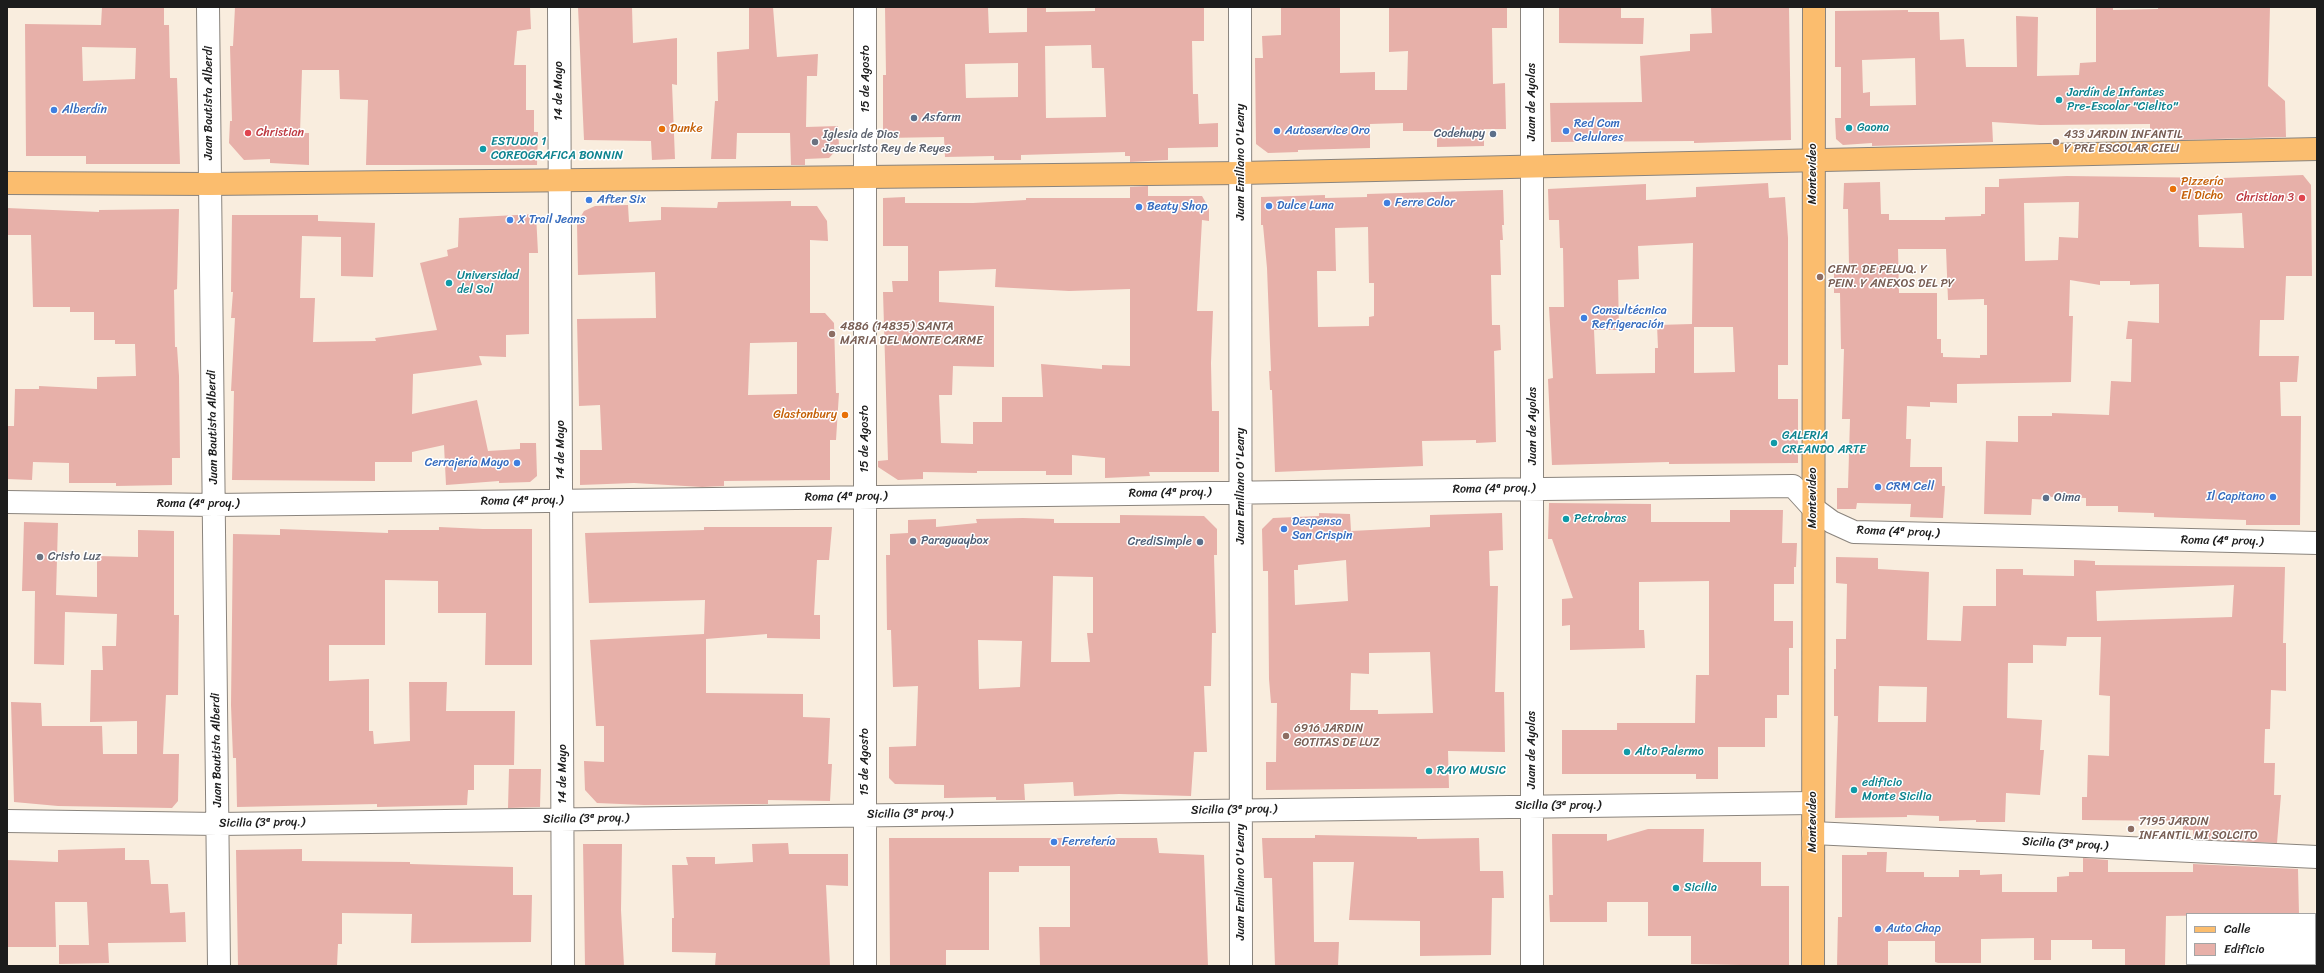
<!DOCTYPE html>
<html>
<head>
<meta charset="utf-8">
<style>
	body { margin:0 }
	#map { position:relative; width:2324px; height:973px; overflow:hidden; background:#f9edde; font-family:Sriracha,sans-serif }
	canvas { display:block }
	.frame { position:absolute; inset:0; border:8px solid #1c1c1c; pointer-events:none }
	.legend { position:absolute; left:2186px; top:913px; width:130px; height:52px; box-sizing:border-box; background:#fff; border:1px solid #a4a4a4; margin:0; padding:5px 7px; list-style:none; font-size:12px; color:#1c1c1c }
	.legend li { display:flex; align-items:center; gap:8px; height:20px }
	.legend b { width:20px; border:1px solid #a4a4a4 }
</style>
</head>
<body>
<div id="map">
<canvas width="2324" height="973"></canvas>
<div class="frame"></div>
<ul class="legend">
<li><b style="height:5px;background:#fbbd6e"></b>Calle</li>
<li><b style="height:11px;background:#e7b0a9"></b>Edificio</li>
</ul>
</div>
<script>
const g = document.querySelector('canvas').getContext('2d');
g.lineJoin = 'round';
function fill(path, color) {
  g.fillStyle = color;
  g.fill(path, 'evenodd');
}
function toPath(rows) {
  const path = new Path2D();
  for (const r of rows) {
    path.moveTo(r[0], r[1]);
    for (let i = 2; i < r.length; i += 2) path.lineTo(r[i], r[i + 1]);
  }
  return path;
}
function trace(path, color, width, dash) {
  g.strokeStyle = color;
  g.lineWidth = width;
  g.lineCap = dash ? 'butt' : 'round';
  g.setLineDash(dash || []);
  g.stroke(path);
}
function write(font, color, halo, rows, align = 'center') {
  g.font = font + ' Sriracha,sans-serif';
  g.lineWidth = 3;
  g.setLineDash([]);
  g.textBaseline = 'middle';
  g.strokeStyle = halo;
  g.fillStyle = color;
  for (const [text, x, y, turn = 0] of rows) {
    g.save();
    g.translate(x, y);
    g.rotate((+turn || 0) * Math.PI / 180);
    g.textAlign = isNaN(turn) ? turn : align;
    if (halo) g.strokeText(text, 0, 0);
    g.fillText(text, 0, 0);
    g.restore();
  }
}
const building = toPath([
	[102,7,164,7,164,25,169,25,170,78,177,78,180,164,86,164,86,156,26,156,25,24,101,25],
	[82,47,136,48,135,79,83,81],
	[235,7,530,7,531,29,517,31,514,65,526,65,526,110,534,110,534,132,538,132,537,165,366,165,368,100,340,99,339,70,302,70,300,133,309,133,309,165,270,163,270,159,244,160,229,143,230,121,232,121,230,46,233,46],
	[578,7,632,7,633,43,677,38,677,85,672,84,675,159,652,160,651,141,584,140],
	[749,7,773,7,777,57,818,54,817,76,807,76,806,127,838,126,839,147,829,158,805,159,805,165,791,165,790,133,737,133,736,159,711,159,715,101,718,101,717,52,749,49],
	[885,7,988,7,989,33,1027,32,1027,7,1046,7,1046,12,1095,11,1095,7,1204,7,1204,41,1192,41,1193,94,1198,94,1199,124,1218,123,1218,147,1168,148,1168,160,1148,161,1130,162,1130,156,1125,156,1125,152,1021,155,1021,160,994,160,994,156,945,157,944,137,883,138,883,75,886,75],
	[1091,45,1092,68,1104,68,1106,117,1046,118,1045,46],
	[1018,63,1018,97,966,98,965,64],
	[1340,7,1340,73,1375,72,1375,90,1407,90,1408,51,1389,52,1389,7,1507,7,1507,28,1492,28,1493,84,1505,83,1506,129,1484,129,1484,146,1437,147,1437,131,1403,131,1403,123,1370,124,1370,148,1298,150,1298,152,1268,153,1256,144,1255,58,1263,58,1262,36,1281,35,1281,8],
	[1559,7,1621,7,1621,18,1644,18,1643,44,1559,43],
	[1711,7,1789,7,1791,140,1694,143,1694,141,1551,142,1550,103,1642,102,1640,56,1690,51,1690,34,1712,33],
	[2096,7,2113,7,2113,10,2158,9,2158,7,2270,7,2268,86,2285,101,2286,137,2179,140,2179,135,2150,136,2150,124,2040,125,1992,122,1993,142,1872,146,1872,143,1843,145,1836,139,1835,118,1841,118,1841,67,1835,67,1835,11,1908,10,1908,12,1939,12,1940,40,1964,39,1966,67,2017,67,2016,16,2038,17,2037,76,2079,75,2080,63,2096,62],
	[1915,58,1916,105,1870,106,1870,92,1863,93,1862,60],
	[2303,175,2311,185,2312,276,2286,276,2284,320,2260,320,2259,356,2299,356,2297,382,2280,382,2281,416,2301,416,2300,525,2246,525,2246,520,2154,517,2154,513,2118,512,2118,506,2086,506,2086,498,2051,497,2050,500,2032,499,2031,515,1984,514,1986,441,2018,442,2018,416,2052,416,2052,413,2109,415,2111,381,2131,382,2132,339,2126,339,2128,321,2159,323,2159,284,2130,285,2130,281,2100,281,2100,285,2070,280,2069,316,2073,316,2071,382,1957,384,1957,403,1930,402,1930,407,1907,406,1906,439,1911,439,1910,467,1942,467,1942,486,1945,486,1943,518,1910,517,1911,504,1857,503,1856,509,1837,509,1837,488,1848,488,1850,419,1842,419,1844,349,1841,349,1840,293,1834,293,1834,266,1849,266,1848,209,1843,209,1844,183,1880,182,1881,214,1889,214,1889,220,1945,220,1945,217,1981,216,1981,214,1985,214,1985,187,1999,187,1999,179,2067,176,2222,178],
	[2079,202,2078,238,2059,237,2058,260,2025,261,2024,203],
	[2242,213,2244,248,2199,247,2198,215],
	[1898,249,1946,249,1948,300,1984,299,1984,305,1987,305,1987,355,1980,355,1980,358,1943,357,1943,353,1941,353,1941,339,1937,339,1937,293,1899,293],
	[1768,183,1769,198,1785,197,1788,238,1788,365,1778,365,1778,399,1798,399,1798,463,1669,464,1669,462,1552,465,1548,379,1553,378,1549,307,1564,307,1563,248,1560,248,1559,220,1549,220,1548,189,1646,184,1646,200,1696,197,1696,187],
	[1693,243,1692,324,1657,325,1658,348,1655,348,1655,373,1596,374,1594,330,1619,330,1618,280,1639,279,1638,246],
	[1694,327,1733,327,1735,372,1694,373],
	[1148,186,1148,196,1202,196,1209,208,1209,221,1202,220,1197,311,1213,311,1211,363,1212,411,1219,411,1219,472,1149,472,1150,476,1105,478,1105,458,1072,455,1072,475,1046,475,1046,471,977,471,977,473,923,472,923,479,898,480,878,467,878,461,888,460,883,292,893,292,892,281,908,281,908,246,883,246,883,198,905,197,905,203,973,203,1026,200,1026,198,1130,198,1130,187],
	[996,269,995,287,1069,291,1130,289,1130,366,1102,365,1102,369,1041,364,1043,397,1002,397,1002,422,973,422,973,444,941,443,939,395,952,395,953,366,994,367,994,306,939,302,939,271],
	[1503,190,1504,225,1502,225,1503,240,1500,240,1501,275,1491,275,1492,325,1500,325,1501,350,1494,351,1496,442,1476,443,1476,440,1422,441,1423,466,1275,472,1272,390,1270,390,1269,371,1271,371,1267,268,1263,225,1261,225,1261,197,1325,195,1325,198,1367,197,1367,194],
	[1368,227,1369,283,1374,283,1374,316,1369,317,1369,326,1318,327,1317,271,1336,271,1335,228],
	[791,201,791,206,817,206,827,221,828,241,810,240,810,313,825,313,834,323,836,393,839,393,836,440,830,440,830,480,724,481,724,486,702,487,634,483,580,485,580,450,602,450,600,405,579,406,577,319,656,318,655,272,578,275,577,223,584,211,595,206,628,205,629,222,661,220,661,207,717,208,718,202],
	[797,342,797,394,748,395,750,343],
	[7,208,99,212,99,210,179,209,177,289,174,290,175,347,177,347,179,376,180,458,172,458,172,485,116,486,116,483,69,483,69,463,33,462,32,480,7,479,7,426,14,426,15,389,39,389,39,386,97,389,97,377,136,376,135,344,115,344,115,340,94,340,94,312,70,312,70,307,33,307,31,235,7,235],
	[536,214,538,253,529,253,529,334,506,335,506,357,479,356,482,365,413,374,412,414,477,400,488,451,520,449,520,443,536,443,537,476,530,482,499,483,499,481,446,485,444,445,412,452,412,462,375,462,375,481,232,480,234,391,231,391,235,318,231,318,233,292,231,292,232,215,318,215,318,221,375,223,373,277,341,276,341,237,302,236,300,298,315,298,313,342,376,341,375,338,437,330,420,263,448,256,447,250,458,247,459,218],
	[1549,503,1651,504,1651,522,1730,522,1730,510,1783,510,1782,543,1797,543,1796,567,1794,567,1794,584,1774,584,1774,621,1793,621,1793,648,1789,648,1789,695,1777,695,1777,718,1765,718,1765,747,1718,747,1718,779,1696,779,1696,774,1562,774,1562,730,1617,730,1617,723,1695,723,1696,675,1709,675,1709,581,1639,582,1639,630,1644,630,1645,648,1570,650,1570,625,1562,626,1562,599,1573,598,1552,539,1548,539],
	[1319,513,1350,514,1351,531,1430,527,1430,515,1502,513,1503,550,1489,551,1490,586,1498,586,1495,692,1504,692,1505,752,1448,751,1449,788,1266,790,1266,762,1276,762,1277,703,1271,703,1269,679,1268,571,1263,571,1262,529,1273,518,1319,516],
	[1346,560,1348,601,1295,605,1294,570,1298,570,1298,565],
	[1430,652,1433,713,1378,714,1378,710,1350,710,1351,673,1369,674,1369,653],
	[1120,515,1204,516,1217,529,1217,555,1214,555,1216,633,1212,633,1211,686,1204,686,1207,752,1194,752,1191,796,1119,794,1074,796,1073,782,1024,784,1025,800,996,800,996,797,944,798,944,785,895,784,889,778,889,747,916,746,918,686,893,687,891,630,887,630,886,555,890,555,890,534,908,533,908,520,936,519,936,527,977,523,976,519,1023,518,1054,519,1054,523,1120,523],
	[1053,576,1093,577,1093,633,1087,633,1090,662,1051,662],
	[978,640,1022,641,1020,687,979,689],
	[24,522,58,523,56,595,97,597,97,556,138,557,138,530,174,531,174,615,179,615,178,695,166,695,163,754,179,754,178,801,172,808,58,806,14,802,11,702,41,703,42,726,102,726,103,754,137,754,137,721,90,722,91,670,103,670,102,646,116,646,117,614,65,612,64,665,34,664,35,591,22,591],
	[439,527,483,529,532,529,532,665,485,665,486,613,438,613,438,581,385,580,385,645,329,645,329,681,369,679,369,731,373,731,374,744,410,741,409,682,447,682,446,711,515,711,514,765,474,765,474,790,468,790,467,805,377,807,377,804,237,807,236,758,233,758,231,705,233,534,280,535,280,529,388,533,388,530,439,530],
	[704,527,832,527,829,560,817,560,814,615,820,615,820,639,767,638,767,634,706,639,706,693,803,694,803,717,830,718,828,764,832,764,830,801,768,800,768,804,644,805,597,803,585,790,584,761,604,762,604,726,596,726,590,640,704,634,705,600,589,603,585,533,704,530],
	[1836,557,1878,558,1878,569,1929,572,1927,640,1961,641,1963,606,1996,606,1996,569,2023,569,2023,575,2074,576,2074,560,2095,561,2095,565,2285,567,2283,643,2286,643,2286,691,2271,690,2270,729,2265,729,2264,763,2275,763,2274,795,2281,795,2277,843,2193,839,2193,830,2183,830,2183,821,2082,820,2082,797,2087,797,2088,755,2109,756,2110,696,2099,695,2101,637,2067,637,2066,646,2033,645,2033,663,2008,663,2007,718,2042,720,2040,750,2044,750,2040,795,2006,793,2005,822,1976,822,1976,820,1939,821,1939,816,1907,815,1907,817,1835,818,1838,716,1834,716,1834,669,1836,669,1836,639,1846,639,1847,584,1836,583],
	[2234,585,2232,617,2097,621,2096,591],
	[1879,686,1927,687,1926,722,1878,722],
	[509,769,541,769,540,807,508,808],
	[1648,829,1704,829,1703,862,1761,862,1761,886,1789,886,1789,966,1691,964,1691,936,1648,936,1648,902,1607,902,1607,922,1550,922,1549,895,1553,895,1552,834,1607,834,1607,841],
	[1315,835,1417,837,1417,839,1479,838,1480,871,1503,871,1504,898,1492,898,1491,955,1420,956,1420,921,1349,920,1354,862,1313,862,1314,942,1339,942,1338,966,1275,966,1272,878,1264,878,1262,838,1315,838],
	[889,838,1157,838,1159,853,1204,855,1208,966,1040,966,1039,927,1070,927,1070,866,1019,866,1019,872,989,872,989,950,946,950,946,966,890,966],
	[788,843,789,854,848,854,848,886,826,885,830,966,715,966,716,953,672,952,672,918,674,918,672,865,688,865,686,857,715,857,715,864,753,862,752,844],
	[583,844,622,844,621,910,624,966,585,966],
	[125,848,125,860,149,860,151,884,168,884,170,913,185,912,186,942,108,943,109,963,59,964,59,945,89,945,87,902,55,902,56,947,7,947,7,860,58,862,58,850],
	[302,849,302,861,410,862,410,864,513,867,513,895,532,895,531,942,411,943,412,914,342,913,342,944,338,944,337,966,238,966,236,850],
	[1867,852,1887,852,1886,872,1924,872,1924,877,1959,877,1959,870,1980,870,1980,875,2002,874,2002,892,2057,892,2057,877,2069,876,2069,872,2083,872,2083,858,2108,860,2108,872,2193,872,2193,864,2298,869,2299,914,2166,916,2165,966,2125,966,2125,949,2092,949,2092,940,2051,940,2051,960,2034,960,2034,938,1981,939,1981,963,1938,963,1935,962,1935,941,1888,941,1888,966,1837,966,1838,917,1842,917,1842,855,1867,855]
]);
const minor = toPath([
	[208,7,219,966],
	[559,7,563,966],
	[1240,7,1241,966],
	[1532,7,1532,966],
	[7,502,214,505,1793,486,1813,508,1832,522,1854,532,2317,543],
	[7,821,218,824,1813,803],
	[1813,833,2317,857],
	[865,966,865,7]
]);
const major = toPath([
	[7,183,210,184,1241,173,2317,149],
	[1813,966,1814,7]
]);
const markers = [
	[2059,100,4,"#0f9aa8"],
	[54,110,4,"#3f7fe0"],
	[914,118,4,"#5c6f8a"],
	[1849,128,4,"#0f9aa8"],
	[662,129,4,"#e8710a"],
	[1277,131,4,"#3f7fe0"],
	[1566,131,4,"#3f7fe0"],
	[248,133,4,"#e0444e"],
	[1493,134,4,"#5c6f8a"],
	[815,142,4,"#6b7280"],
	[2056,142,4,"#8d6e63"],
	[483,149,4,"#0f9aa8"],
	[2173,189,4,"#e8710a"],
	[2302,198,4,"#e0444e"],
	[589,200,4,"#3f7fe0"],
	[1387,203,4,"#3f7fe0"],
	[1269,206,4,"#3f7fe0"],
	[1139,207,4,"#3f7fe0"],
	[510,220,4,"#3f7fe0"],
	[1820,277,4,"#8d6e63"],
	[449,283,4,"#0f9aa8"],
	[1584,318,4,"#3f7fe0"],
	[832,334,4,"#8d6e63"],
	[845,415,4,"#e8710a"],
	[1774,443,4,"#0f9aa8"],
	[517,463,4,"#3f7fe0"],
	[1878,487,4,"#3f7fe0"],
	[2273,497,4,"#3f7fe0"],
	[2046,498,4,"#5c6f8a"],
	[1566,519,4,"#0f9aa8"],
	[1284,529,4,"#3f7fe0"],
	[913,541,4,"#5c6f8a"],
	[1200,542,4,"#5c6f8a"],
	[40,557,4,"#6b7280"],
	[1286,736,4,"#8d6e63"],
	[1627,752,4,"#0f9aa8"],
	[1429,771,4,"#0f9aa8"],
	[1854,790,4,"#0f9aa8"],
	[2131,829,4,"#8d6e63"],
	[1054,842,4,"#3f7fe0"],
	[1676,888,4,"#0f9aa8"],
	[1878,929,4,"#3f7fe0"]
];
const streetNames = [
	["15 de Agosto",866,79,-90],
	["14 de Mayo",559,91,-90],
	["Juan de Ayolas",1532,102,-90],
	["Juan Bautista Alberdi",209,103,-90],
	["Juan Emiliano O'Leary",1241,162,-90],
	["Montevideo",1813,174,-90],
	["Juan de Ayolas",1533,426,-90],
	["Juan Bautista Alberdi",213,427,-91],
	["15 de Agosto",865,439,-90],
	["14 de Mayo",561,450,-90],
	["Juan Emiliano O'Leary",1241,486,-90],
	["Roma (4ª proy.)",1494,489,-1],
	["Roma (4ª proy.)",1170,493,-1],
	["Roma (4ª proy.)",846,497,-1],
	["Montevideo",1813,498,-90],
	["Roma (4ª proy.)",522,501,-1],
	["Roma (4ª proy.)",198,504],
	["Roma (4ª proy.)",1898,532,2],
	["Roma (4ª proy.)",2222,541,1],
	["Juan Bautista Alberdi",217,750,-91],
	["Juan de Ayolas",1532,750,-90],
	["15 de Agosto",865,762,-90],
	["14 de Mayo",563,774,-90],
	["Sicilia (3ª proy.)",1558,806],
	["Sicilia (3ª proy.)",1234,810,-1],
	["Sicilia (3ª proy.)",910,814,-1],
	["Sicilia (3ª proy.)",586,819,-1],
	["Montevideo",1813,822,-90],
	["Sicilia (3ª proy.)",262,823,-1],
	["Sicilia (3ª proy.)",2065,844,3],
	["Juan Emiliano O'Leary",1241,882,-90]
];
const cultureNames = [
	["Jardín de Infantes",2067,93],
	["Pre-Escolar \"Cielito\"",2067,107],
	["Gaona",1857,128],
	["ESTUDIO 1",491,142],
	["COREOGRAFICA BONNIN",491,156],
	["Universidad",457,276],
	["del Sol",457,290],
	["GALERIA",1782,436],
	["CREANDO ARTE",1782,450],
	["Petrobras",1574,519],
	["Alto Palermo",1635,752],
	["RAYO MUSIC",1437,771],
	["edificio",1862,783],
	["Monte Sicilia",1862,797],
	["Sicilia",1684,888]
];
const shopNames = [
	["Alberdín",62,110],
	["Red Com",1574,124],
	["Celulares",1574,138],
	["Autoservice Oro",1285,131],
	["After Six",597,200],
	["Ferre Color",1395,203],
	["Dulce Luna",1277,206],
	["Beaty Shop",1147,207],
	["X Trail Jeans",518,220],
	["Consultécnica",1592,311],
	["Refrigeración",1592,325],
	["Cerrajería Mayo",509,463,"right"],
	["CRM Cell",1886,487],
	["Il Capitano",2265,497,"right"],
	["Despensa",1292,522],
	["San Crispin",1292,536],
	["Ferretería",1062,842],
	["Auto Chap",1886,929]
];
const serviceNames = [
	["Asfarm",922,118],
	["Codehupy",1485,134,"right"],
	["Oima",2054,498],
	["Paraguaybox",921,541],
	["CrediSimple",1192,542,"right"]
];
const foodNames = [
	["Dunke",670,129],
	["Pizzería",2181,182],
	["El Dicho",2181,196],
	["Glastonbury",837,415,"right"]
];
const healthNames = [
	["Christian",256,133],
	["Christian 3",2294,198,"right"]
];
const worshipNames = [
	["Iglesia de Dios",823,135],
	["Jesucristo Rey de Reyes",823,149],
	["Cristo Luz",48,557]
];
const educationNames = [
	["433 JARDIN INFANTIL",2064,135],
	["Y PRE ESCOLAR CIELI",2064,149],
	["CENT. DE PELUQ. Y",1828,270],
	["PEIN. Y ANEXOS DEL PY",1828,284],
	["4886 (14835) SANTA",840,327],
	["MARIA DEL MONTE CARME",840,341],
	["6916 JARDIN",1294,729],
	["GOTITAS DE LUZ",1294,743],
	["7195 JARDIN",2139,822],
	["INFANTIL MI SOLCITO",2139,836]
];
fill(building, '#e7b0a9');
trace(minor, '#8a847d', 24);
trace(major, '#8a847d', 24);
trace(minor, '#fff', 22);
trace(major, '#fbbd6e', 22);
for (const [x, y, r, color] of markers) {
  const dot = new Path2D();
  dot.arc(x, y, r, 0, 2 * Math.PI);
  g.fillStyle = color;
  g.fill(dot);
  trace(dot, '#fff', 1.5);
}
write('12px', '#1c1c1c', '#fff', streetNames);
write('12px', '#0d838f', '#fff', cultureNames, 'left');
write('12px', '#366cbe', '#fff', shopNames, 'left');
write('12px', '#4e5e75', '#fff', serviceNames, 'left');
write('12px', '#c56008', '#fff', foodNames, 'left');
write('12px', '#be3a42', '#fff', healthNames, 'left');
write('12px', '#5b616d', '#fff', worshipNames, 'left');
write('12px', '#785e54', '#fff', educationNames, 'left');
</script>
</body>
</html>
